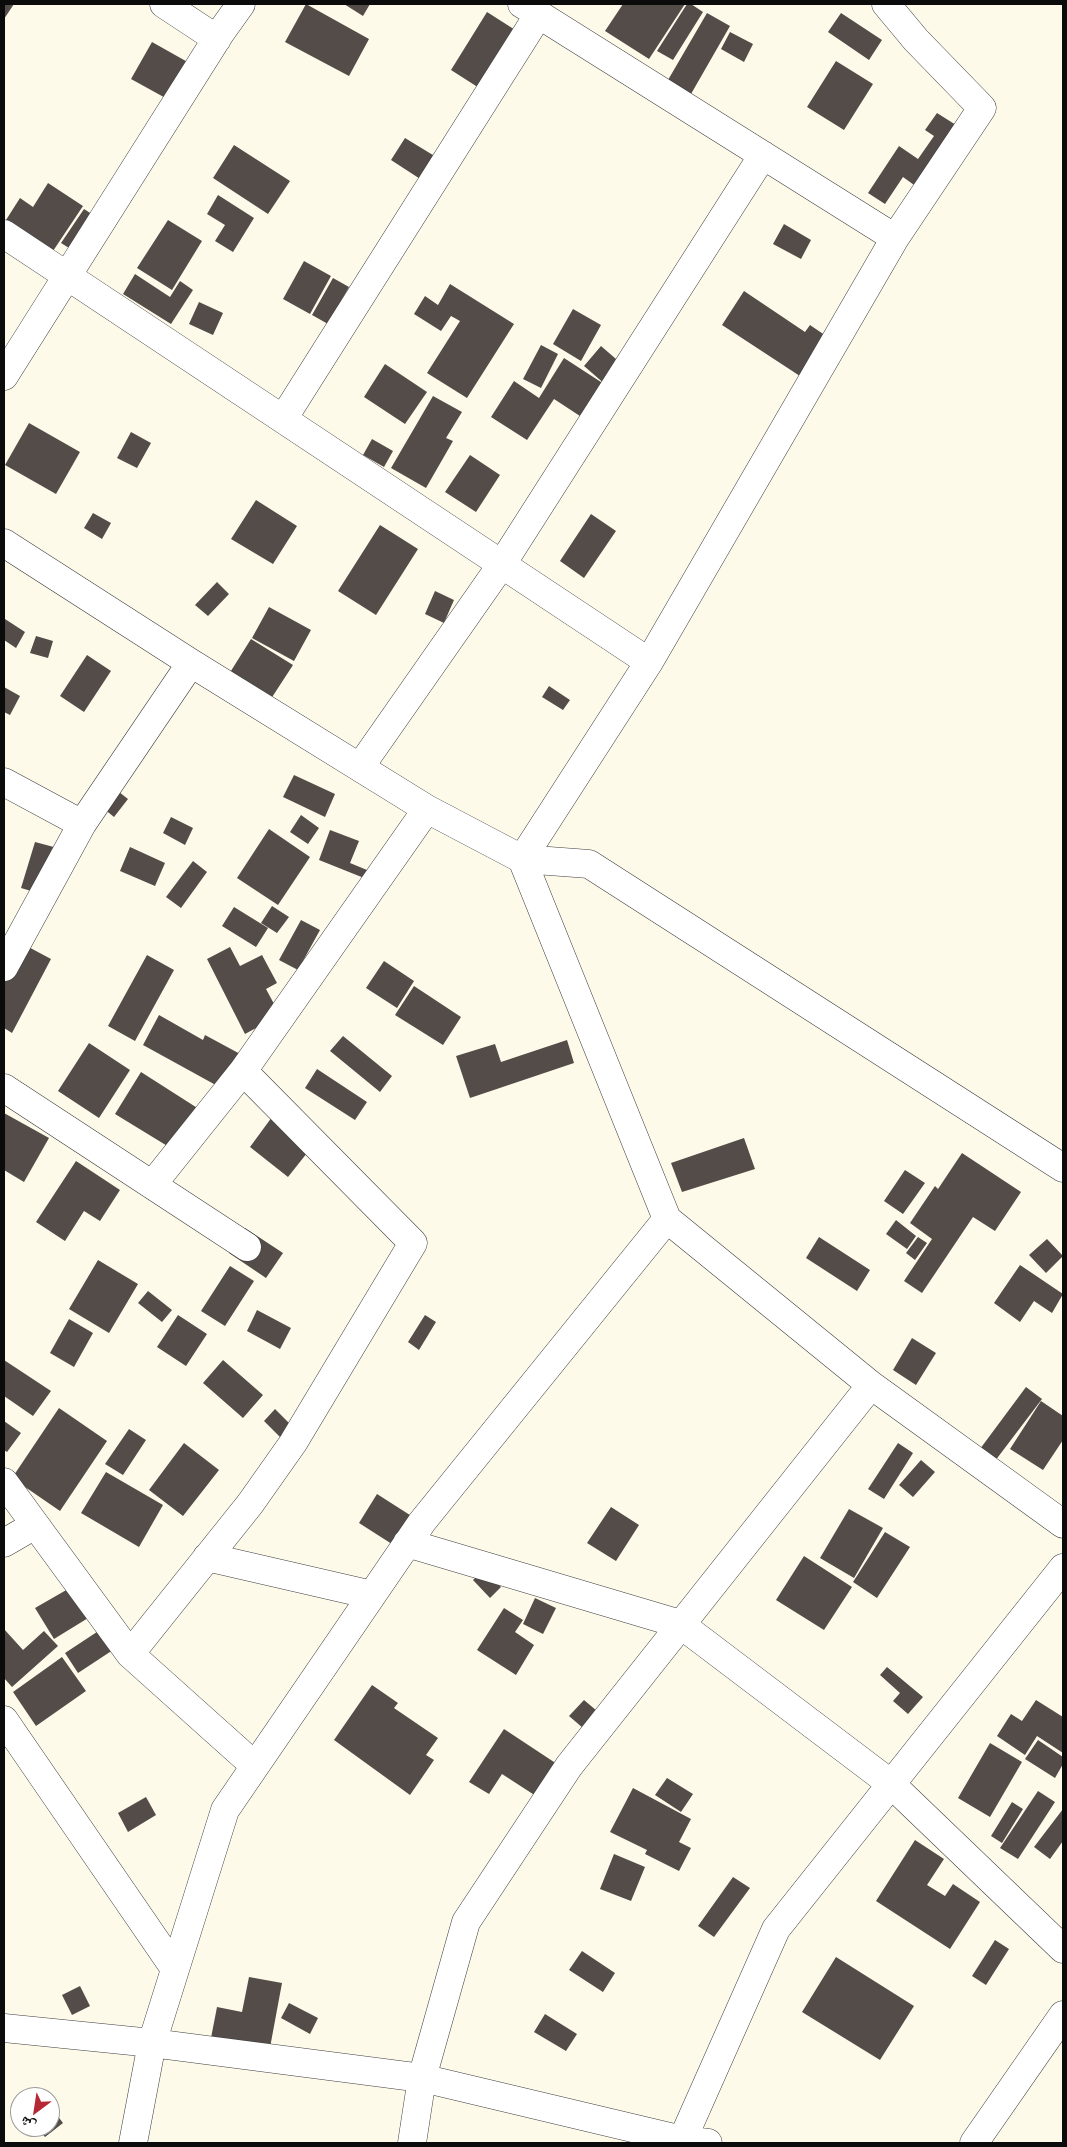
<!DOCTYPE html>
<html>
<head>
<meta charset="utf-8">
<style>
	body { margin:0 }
	#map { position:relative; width:1067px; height:2147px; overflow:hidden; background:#fefaea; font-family:"PT Serif","Noto Naskh Arabic",serif }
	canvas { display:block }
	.frame { position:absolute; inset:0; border:5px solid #0b0b0b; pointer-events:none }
	.north { position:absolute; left:10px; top:2087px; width:50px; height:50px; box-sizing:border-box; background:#fff; border:1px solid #9d9d9d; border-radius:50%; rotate:211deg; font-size:14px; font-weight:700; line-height:20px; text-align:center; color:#0b0b0b }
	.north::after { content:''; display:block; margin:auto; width:18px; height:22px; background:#b52934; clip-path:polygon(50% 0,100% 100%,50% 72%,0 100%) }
</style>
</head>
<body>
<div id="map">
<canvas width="1067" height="2147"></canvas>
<div class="frame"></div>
<div class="north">ش</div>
</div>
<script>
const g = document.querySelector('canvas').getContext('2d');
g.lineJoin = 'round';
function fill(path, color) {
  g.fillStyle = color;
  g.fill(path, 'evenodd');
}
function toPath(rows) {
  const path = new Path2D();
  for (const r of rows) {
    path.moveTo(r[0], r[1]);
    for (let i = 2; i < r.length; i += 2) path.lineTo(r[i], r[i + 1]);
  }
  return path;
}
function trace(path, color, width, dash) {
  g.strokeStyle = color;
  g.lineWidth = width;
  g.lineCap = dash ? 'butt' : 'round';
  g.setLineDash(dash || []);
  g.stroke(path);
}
const building = toPath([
	[4,4,14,4,4,19],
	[306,4,369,39,349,76,285,42],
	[344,4,370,4,363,16],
	[623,4,685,4,649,59,605,31],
	[687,4,691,4,703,12,673,60,657,51],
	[487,12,534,42,498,100,451,70],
	[707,13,730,26,691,94,668,80],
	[841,13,882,40,869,60,828,32],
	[730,32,753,44,744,62,721,49],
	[152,42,200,69,180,106,131,79],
	[836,61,873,84,844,130,807,107],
	[937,113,956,125,921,190,903,177,885,204,868,193,899,146,918,159,934,136,925,130],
	[405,138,446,163,431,186,391,160],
	[234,145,290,181,268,214,213,178],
	[48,183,83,206,53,251,6,220,20,198,33,207],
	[218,195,254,218,233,252,215,241,225,225,207,214],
	[84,209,107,224,85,258,61,243],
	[168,220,202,241,172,290,137,268],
	[784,224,811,240,801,259,773,244],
	[304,261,331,276,310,314,283,299],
	[135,274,170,297,180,281,193,290,171,324,123,294],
	[333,278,349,287,328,324,312,315],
	[450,284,514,324,467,398,427,373,460,321,451,316,441,331,414,314,425,296,438,305],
	[744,291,805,332,810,325,832,340,806,380,722,325],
	[199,302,223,313,213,335,189,324],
	[573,309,601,325,581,361,553,344],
	[541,345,558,354,541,388,523,379],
	[601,346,631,372,614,392,584,366],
	[564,358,604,384,583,418,554,399,527,440,491,417,514,381,539,398],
	[385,364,427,392,405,424,364,397],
	[433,396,462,412,446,438,453,441,426,488,391,468],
	[29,423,80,452,56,494,5,465],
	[131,432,151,443,137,468,117,458],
	[372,439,393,451,384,467,363,455],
	[470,455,500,475,476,512,445,492],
	[256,500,297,526,273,564,231,539],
	[93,513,111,523,102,539,84,528],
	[591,514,616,531,584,578,560,561],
	[380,525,418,549,376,615,338,591],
	[217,582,229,594,208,616,195,605],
	[435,591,454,600,444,623,425,614],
	[269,607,311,630,294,661,252,638],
	[5,619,25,632,16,648,4,640],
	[36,636,53,641,48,658,30,653],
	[251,639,293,665,265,708,224,682],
	[87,655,111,671,84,712,60,696],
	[549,686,570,700,563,710,542,697],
	[4,687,20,696,10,715,4,712],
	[294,775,335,794,325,817,283,797],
	[100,777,128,799,114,817,86,794],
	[301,815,319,828,308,844,290,832],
	[171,817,193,828,185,845,163,833],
	[269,829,310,857,278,905,237,878],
	[330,830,359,841,350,863,367,870,364,878,319,860],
	[35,842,65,850,51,897,21,888],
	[130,847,165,863,155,886,120,871],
	[193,861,207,872,181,908,166,897],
	[272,906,289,917,277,933,261,923],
	[234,907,268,928,256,947,222,926],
	[301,920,320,930,298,970,279,960],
	[21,943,51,959,12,1033,4,1028,4,975],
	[230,947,240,966,262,955,277,983,266,989,280,1015,245,1034,207,959],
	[147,955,174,970,135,1041,108,1026],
	[384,961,414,981,397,1008,366,988],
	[414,986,461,1017,443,1045,395,1015],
	[159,1015,203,1040,205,1035,242,1055,223,1089,143,1045],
	[343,1036,392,1076,380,1092,330,1051],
	[567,1040,574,1063,470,1098,456,1056,495,1044,501,1062],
	[89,1043,130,1070,99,1118,58,1091],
	[317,1069,367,1102,355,1120,305,1088],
	[141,1072,213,1118,187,1158,115,1114],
	[4,1113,49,1138,24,1182,4,1170],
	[272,1117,311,1148,288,1177,250,1147],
	[744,1138,755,1169,682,1192,671,1163],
	[962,1153,1021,1192,995,1231,973,1217,922,1293,904,1281,932,1239,910,1223,935,1186,938,1189],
	[76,1161,120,1190,100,1221,84,1211,65,1241,36,1222],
	[905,1170,925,1183,903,1214,884,1201],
	[896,1220,916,1236,907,1249,886,1234],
	[245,1228,283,1253,266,1278,229,1253],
	[819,1237,870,1270,857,1291,806,1258],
	[918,1237,927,1243,915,1260,906,1253],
	[1047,1239,1063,1256,1046,1273,1029,1255],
	[98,1260,138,1284,109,1333,69,1309],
	[1020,1265,1063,1294,1052,1313,1034,1301,1020,1322,994,1303],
	[230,1266,254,1281,225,1326,201,1311],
	[148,1291,172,1310,162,1322,138,1303],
	[257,1310,291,1328,280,1349,247,1331],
	[178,1315,207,1334,186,1366,157,1347],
	[425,1315,436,1322,419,1350,408,1342],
	[69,1319,93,1333,74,1367,50,1353],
	[912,1338,936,1353,916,1385,893,1370],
	[4,1360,51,1391,33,1416,4,1396],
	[223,1360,263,1395,243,1418,203,1383],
	[1026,1387,1042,1399,995,1461,980,1449],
	[1041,1401,1063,1416,1063,1440,1043,1470,1010,1449],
	[59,1408,107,1441,60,1511,12,1478],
	[275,1409,299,1433,287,1444,264,1421],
	[4,1421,21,1433,7,1452,4,1450],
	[129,1429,146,1440,123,1475,105,1464],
	[184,1443,219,1470,183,1516,149,1490],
	[898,1443,913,1453,884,1499,868,1489],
	[921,1460,935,1472,913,1497,899,1485],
	[106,1472,163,1505,139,1547,81,1513],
	[377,1494,413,1517,395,1546,359,1523],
	[611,1507,639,1525,616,1561,587,1543],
	[849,1509,883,1528,854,1578,820,1558],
	[885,1532,910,1547,877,1598,853,1582],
	[804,1556,852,1587,824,1630,776,1600],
	[484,1569,501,1587,490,1598,473,1580],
	[75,1585,93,1615,54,1639,35,1608],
	[535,1598,556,1608,543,1634,523,1624],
	[504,1608,523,1620,515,1632,534,1645,516,1675,477,1650],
	[103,1628,116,1648,78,1673,65,1653],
	[4,1629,23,1650,44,1631,58,1646,12,1687,4,1678],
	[62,1657,86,1691,36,1726,13,1692],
	[887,1667,923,1697,908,1714,893,1701,900,1693,880,1675],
	[372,1685,398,1703,394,1708,438,1738,426,1755,434,1760,410,1795,334,1740],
	[584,1700,597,1711,583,1728,569,1716],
	[1036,1700,1063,1717,1063,1753,1037,1736,1025,1755,997,1736,1011,1714,1022,1721],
	[504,1729,560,1766,539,1798,502,1774,489,1794,469,1782],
	[1038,1740,1063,1757,1063,1764,1055,1778,1025,1759],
	[990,1743,1022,1762,990,1817,958,1798],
	[667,1778,693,1794,681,1812,655,1795],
	[633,1788,691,1819,679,1842,691,1848,679,1871,645,1854,647,1850,610,1832],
	[1038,1791,1055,1802,1018,1859,1000,1848],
	[146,1797,156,1815,128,1832,118,1813],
	[1012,1802,1023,1809,1002,1843,991,1836],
	[1063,1809,1063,1841,1050,1859,1034,1847],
	[915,1840,944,1859,927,1885,945,1896,953,1884,980,1902,950,1949,876,1901],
	[614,1854,645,1867,631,1901,600,1889],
	[733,1877,750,1888,714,1937,698,1926],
	[995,1940,1009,1949,986,1985,972,1976],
	[582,1951,615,1973,603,1992,569,1970],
	[836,1957,914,2006,880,2060,802,2012],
	[249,1977,282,1983,269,2053,210,2043,217,2007,242,2012],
	[80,1986,90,2006,72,2015,62,1995],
	[289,2003,318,2018,310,2034,281,2018],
	[545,2014,577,2034,566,2051,534,2032],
	[50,2106,63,2123,45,2137,37,2127,50,2127]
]);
const street = toPath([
	[164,4,217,39],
	[522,4,895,238],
	[4,234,649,662],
	[4,376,221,32,241,4],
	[283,419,539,14],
	[4,543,191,663,427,809,522,859,589,864,1063,1168],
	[360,767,502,564,763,155],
	[4,782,82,824],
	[4,967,82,824,191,663],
	[4,1088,247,1247],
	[152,1185,243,1071,427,809],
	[667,1219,871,1385,1063,1524],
	[4,1482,130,1654,255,1766],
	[4,1543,35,1525],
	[407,1543,680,1624,890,1783,1063,1949],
	[207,1557,372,1595],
	[130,1654,250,1504,293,1443,413,1243,243,1071],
	[4,1720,175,1969],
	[4,2028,152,2043,422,2078,683,2140,708,2143],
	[133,2143,152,2043,225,1810,422,1522,667,1219,522,859,649,662,895,238,982,108,916,40,886,4],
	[412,2143,422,2078,466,1922,569,1766,871,1385],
	[681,2143,776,1929,1063,1568],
	[974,2143,1063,2015]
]);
fill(building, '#534c48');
trace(street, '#3e3e3e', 29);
trace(street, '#fff', 28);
</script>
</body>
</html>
